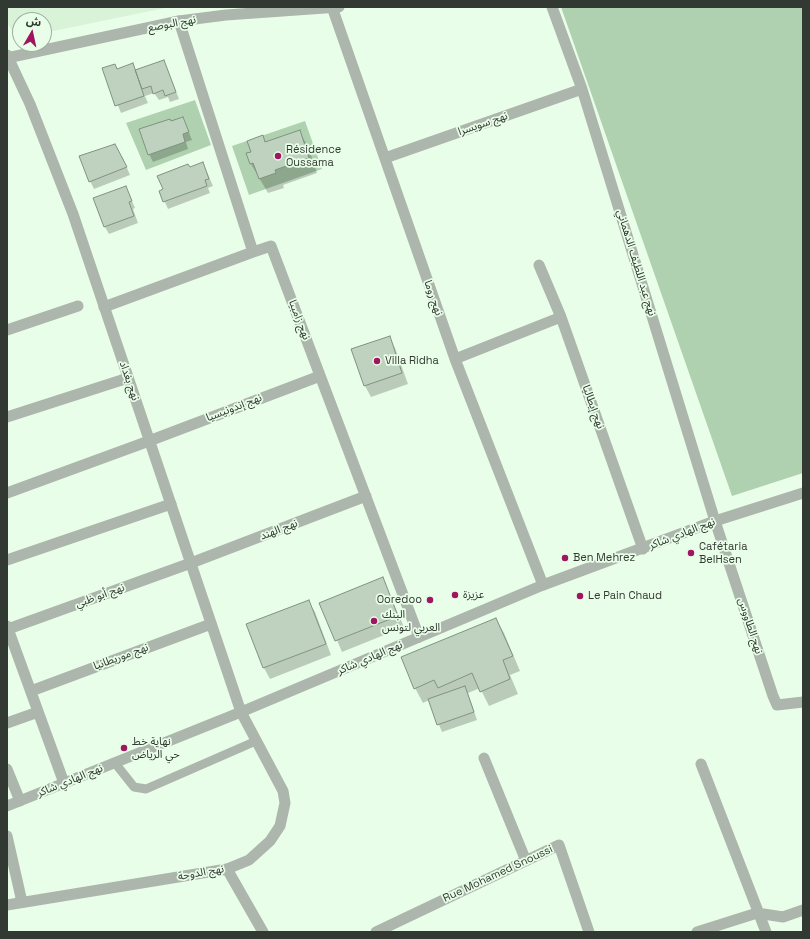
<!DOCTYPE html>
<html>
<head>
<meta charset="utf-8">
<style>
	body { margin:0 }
	#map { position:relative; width:810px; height:939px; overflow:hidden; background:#e9fee9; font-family:"Space Grotesk","Noto Sans Arabic",sans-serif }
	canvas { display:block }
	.frame { position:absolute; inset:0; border:8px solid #323932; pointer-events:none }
	.north { position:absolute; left:12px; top:12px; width:40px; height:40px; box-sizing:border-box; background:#e9fee9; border:1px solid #a0afa0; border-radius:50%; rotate:9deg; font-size:11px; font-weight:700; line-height:16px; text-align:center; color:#323932 }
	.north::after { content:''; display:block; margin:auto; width:14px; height:18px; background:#a0155f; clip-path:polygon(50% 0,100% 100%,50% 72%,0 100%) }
</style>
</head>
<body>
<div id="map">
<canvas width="810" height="939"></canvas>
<div class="frame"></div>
<div class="north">ش</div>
</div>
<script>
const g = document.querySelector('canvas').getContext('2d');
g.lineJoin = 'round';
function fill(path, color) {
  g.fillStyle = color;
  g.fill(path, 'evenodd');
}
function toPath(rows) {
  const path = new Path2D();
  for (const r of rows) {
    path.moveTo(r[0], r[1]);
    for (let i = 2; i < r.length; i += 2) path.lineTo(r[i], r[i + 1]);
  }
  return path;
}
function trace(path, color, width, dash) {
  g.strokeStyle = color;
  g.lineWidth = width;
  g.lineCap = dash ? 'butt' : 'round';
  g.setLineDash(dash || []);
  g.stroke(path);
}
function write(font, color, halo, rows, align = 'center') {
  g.font = font + ' "Space Grotesk","Noto Sans Arabic",sans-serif';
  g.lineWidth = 3.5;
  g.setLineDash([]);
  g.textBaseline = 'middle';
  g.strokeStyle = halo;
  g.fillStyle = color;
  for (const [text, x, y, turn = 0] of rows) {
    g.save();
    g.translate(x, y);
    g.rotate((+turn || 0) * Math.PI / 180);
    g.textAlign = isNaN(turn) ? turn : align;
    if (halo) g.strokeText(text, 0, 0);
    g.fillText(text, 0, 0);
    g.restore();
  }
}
const built = toPath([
	[7,7,170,7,44,33,44,20,20,20,20,38,17,39,7,23]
]);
const green = toPath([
	[561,7,803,7,803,473,732,496],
	[195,100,211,145,146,170,126,123],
	[305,121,322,169,249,195,232,146]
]);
const shadow = toPath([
	[164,61,179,99,170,102,168,97,159,100,154,93,145,96,148,103,121,113,103,69,136,71],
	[183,118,192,140,186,142,188,149,153,162,149,154],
	[299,132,308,146,317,173,283,185,284,188,268,193,251,164,247,154,252,152,262,137,266,143],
	[122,156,130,175,94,189,90,181],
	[203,163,213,186,208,188,210,193,168,209,160,191,190,168],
	[126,187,135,208,133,209,138,223,109,234,105,227],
	[389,337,395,348,408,384,371,397,365,386],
	[382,578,404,627,342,652,321,603],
	[308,601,315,612,331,655,270,679,264,668],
	[496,619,504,633,520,671,510,675,518,694,489,706,480,688,468,693,477,720,442,732,429,700,423,703,415,688]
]);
const building = toPath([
	[164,60,176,92,165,96,163,90,153,94,151,86,142,89,135,70,164,60],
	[133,63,144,96,115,106,102,68,115,64,117,69,133,63],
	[183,117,189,132,183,134,185,142,148,155,139,129,170,119,171,121,183,117],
	[300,130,309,158,275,170,276,173,259,179,253,163,250,164,246,153,251,152,247,141,263,135,265,142,300,130],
	[115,144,127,167,89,182,79,156,115,144],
	[203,162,209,179,205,180,207,186,163,202,159,191,163,189,157,176,188,164,190,167,203,162],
	[126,186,132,201,129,202,134,216,104,227,93,198,126,186],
	[390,336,402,373,364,386,351,349,390,336],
	[383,577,398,616,335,641,319,603,383,577],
	[309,600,326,644,263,668,246,624,309,600],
	[496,618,513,656,503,660,510,679,480,692,472,673,438,688,434,680,414,689,401,657,496,618],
	[465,686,474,712,437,725,428,699,465,686]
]);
const service = toPath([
	[115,763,134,787,146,789,256,741]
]);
const minor = toPath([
	[332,7,455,359,543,585],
	[552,7,582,89,715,521,773,696,777,705,803,702],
	[179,21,253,252,271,246,419,637],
	[385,158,582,89],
	[539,265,561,317,643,549],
	[104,307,253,252],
	[7,330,78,306],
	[455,359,561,317],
	[7,417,128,378],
	[7,493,149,441,320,376],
	[7,560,171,504],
	[7,626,64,783],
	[8,629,191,563,366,496],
	[31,691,211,624],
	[7,723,38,712],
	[484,758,526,861],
	[701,764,766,932],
	[7,769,20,801],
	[7,836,22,902],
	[227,869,263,932],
	[7,905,227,869,249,860,270,841,280,826,285,803,283,791,241,712],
	[376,932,559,845,589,932],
	[697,932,757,913,783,917,803,910]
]);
const tertiary = toPath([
	[7,55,30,104,73,214,241,712],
	[7,58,179,21,226,15,339,7],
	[7,806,241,712,543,585,715,521,803,493]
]);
const markers = [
	[278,156,4,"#a0155f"],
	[377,361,4,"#a0155f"],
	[691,553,4,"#a0155f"],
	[565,558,4,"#a0155f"],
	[455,595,4,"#a0155f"],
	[580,596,4,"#a0155f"],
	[430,600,4,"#a0155f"],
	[374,621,4,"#a0155f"],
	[124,748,4,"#a0155f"]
];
const streetNames = [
	["نهج البوصع",172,24,-10],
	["نهج سويسرا",483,124,-19],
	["نهج عبد اللطيف الدهماني",636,263,73],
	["نهج روما",433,298,71],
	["نهج زامبيا",299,320,69],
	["نهج بغداد",129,381,71],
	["نهج إيطاليا",593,407,70],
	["نهج إندونيسيا",234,408,-21],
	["نهج الهند",279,530,-21],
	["نهج الهادي شاكر",682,534,-21],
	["نهج أبو ظبي",100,596,-20],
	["نهج الطاووس",750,626,72],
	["نهج موريطانيا",121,657,-20],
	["نهج الهادي شاكر",370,658,-23],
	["نهج الهادي شاكر",70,781,-22],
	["نهج الدوحة",201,873,-10],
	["Rue Mohamed Snoussi",498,874,-25]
];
const poiNames = [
	["Résidence",286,150],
	["Oussama",286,163],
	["Villa Ridha",385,361],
	["Cafétaria",699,547],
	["BelHsen",699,560],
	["Ben Mehrez",573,558],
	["عزيزة",463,595],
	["Le Pain Chaud",588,596],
	["Ooredoo",422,600,"right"],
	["البنك",382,615],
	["العربي لتونس",382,628],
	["نهاية خط",132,742],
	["حي الرياض",132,755]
];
fill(built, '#d9f3d9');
fill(green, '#b0d1b0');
fill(shadow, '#0003');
fill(building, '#bfd2bf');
trace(building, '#809280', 1);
trace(service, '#adb6ad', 9);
trace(minor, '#adb6ad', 11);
trace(tertiary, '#adb6ad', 11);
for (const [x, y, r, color] of markers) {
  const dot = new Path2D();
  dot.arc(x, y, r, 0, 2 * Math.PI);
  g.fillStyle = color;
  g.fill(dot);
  trace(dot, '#e9fee9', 1.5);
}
write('11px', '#323932', '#e9fee9', streetNames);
write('11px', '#323932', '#e9fee9', poiNames, 'left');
</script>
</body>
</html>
